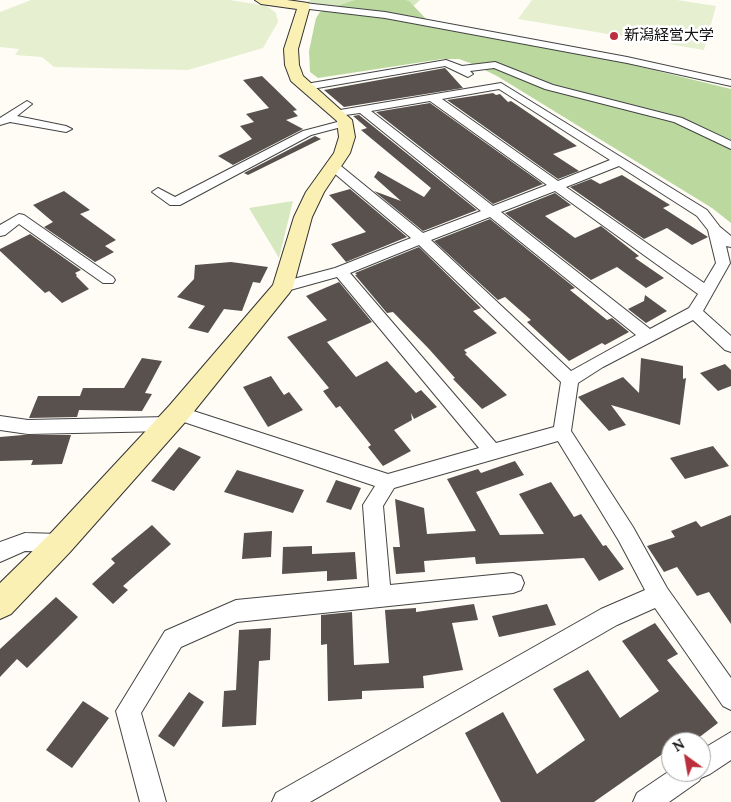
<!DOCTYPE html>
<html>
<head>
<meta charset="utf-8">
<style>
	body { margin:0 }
	#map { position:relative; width:731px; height:802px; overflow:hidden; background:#fefcf5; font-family:Lora,serif }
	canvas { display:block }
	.north { position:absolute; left:661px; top:732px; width:50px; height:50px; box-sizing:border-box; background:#fff; border:1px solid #a0a0a0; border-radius:50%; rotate:328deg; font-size:14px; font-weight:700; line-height:20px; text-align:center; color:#111 }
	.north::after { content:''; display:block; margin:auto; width:18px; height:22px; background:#bb2e3b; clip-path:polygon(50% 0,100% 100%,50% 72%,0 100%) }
</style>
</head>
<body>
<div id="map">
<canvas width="731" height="802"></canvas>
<div class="north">N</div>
</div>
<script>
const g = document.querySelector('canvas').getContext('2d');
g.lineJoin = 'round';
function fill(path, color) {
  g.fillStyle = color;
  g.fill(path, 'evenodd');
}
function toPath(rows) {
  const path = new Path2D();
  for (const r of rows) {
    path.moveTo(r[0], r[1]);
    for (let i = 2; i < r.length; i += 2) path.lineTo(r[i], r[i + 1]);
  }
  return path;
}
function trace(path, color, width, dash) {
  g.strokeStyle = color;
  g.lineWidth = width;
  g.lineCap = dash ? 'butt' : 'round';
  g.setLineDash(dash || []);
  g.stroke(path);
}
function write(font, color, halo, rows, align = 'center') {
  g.font = font + ' Lora,"Noto Sans JP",serif';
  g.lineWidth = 5;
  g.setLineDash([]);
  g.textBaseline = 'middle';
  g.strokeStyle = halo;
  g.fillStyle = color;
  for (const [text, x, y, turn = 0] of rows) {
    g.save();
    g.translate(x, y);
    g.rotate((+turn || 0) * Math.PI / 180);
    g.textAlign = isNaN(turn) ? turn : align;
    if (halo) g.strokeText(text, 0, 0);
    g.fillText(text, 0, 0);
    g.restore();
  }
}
const green = toPath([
	[310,0,420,0,400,18,304,6],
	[293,201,279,258,249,208]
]);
const forest = toPath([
	[355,0,405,0,409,1,427,20,439,28,625,63,731,89,731,223,712,208,497,76,470,63,459,59,442,59,318,78,310,72,309,51,316,18,320,12]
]);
const pitch = toPath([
	[31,0,230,0,267,6,276,13,278,22,263,48,188,70,54,67,42,57,15,55,19,49,0,47,0,12],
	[532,0,677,0,716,6,704,50,518,19]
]);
const building = toPath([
	[445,68,463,88,344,107,324,90],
	[262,76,297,110,293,111,298,116,286,120,303,129,233,165,218,156,252,139,240,126,254,122,246,114,269,108,243,80],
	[493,93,496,95,500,94,508,102,511,101,577,146,553,154,579,171,558,179,447,100],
	[430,103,543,184,493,204,376,112],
	[359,115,477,210,423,231,374,191,401,201,374,177,378,171,424,197,431,188,361,130,367,128,353,116],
	[315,136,321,139,248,175,244,173],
	[622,175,670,205,663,208,708,237,692,245,667,228,644,239,570,187,591,179,600,184],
	[350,189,407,237,346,262,331,244,366,232,329,195],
	[64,191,90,210,80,214,116,240,105,246,114,252,95,262,44,227,53,222,33,205],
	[555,193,571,205,545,216,575,238,601,226,639,256,635,258,664,278,646,288,617,267,591,280,505,213],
	[490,219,575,288,570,290,607,320,612,318,629,332,605,345,602,343,569,361,527,322,531,320,505,297,498,300,434,241],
	[30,234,81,270,75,273,77,275,76,276,89,289,62,303,49,291,45,293,0,251,0,249],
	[419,247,481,308,473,311,497,333,464,350,467,353,465,354,507,395,482,409,453,379,455,378,429,349,393,312,387,313,355,275,357,275,355,273],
	[231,262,268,267,260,283,253,282,242,311,224,309,208,333,188,328,205,306,177,297,194,279,195,265],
	[339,282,372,322,327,342,356,377,387,361,416,393,421,390,437,407,414,419,411,413,412,420,394,430,411,451,383,466,368,447,371,445,340,406,336,408,323,391,329,388,287,337,327,320,306,296],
	[645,295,667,311,646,323,628,309,644,301],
	[142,358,162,361,145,393,152,394,142,411,79,410,77,417,29,418,38,396,80,396,83,388,124,388],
	[641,358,683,366,683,379,686,378,680,425,611,405,626,425,609,431,578,397,623,377,639,393],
	[725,364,731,370,731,386,718,391,700,373],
	[271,376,284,395,289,392,303,410,268,427,243,387],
	[23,435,71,435,62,464,31,465,33,460,0,461,0,437],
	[713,446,729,466,685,479,670,458],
	[179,447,201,457,174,491,151,481],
	[515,461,524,475,476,492,500,535,544,534,519,494,551,482,574,517,581,514,603,546,606,545,624,569,599,581,584,558,476,564,475,557,424,561,425,572,396,574,393,547,400,547,395,499,424,508,427,534,476,531,447,479,478,469,481,473],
	[237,470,304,490,293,513,224,492],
	[336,480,361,488,351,510,326,502],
	[731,515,731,624,709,592,697,596,677,567,664,572,647,546,675,537,671,531,696,521,701,527],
	[152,525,171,544,123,586,128,590,113,604,92,584,115,563,111,559],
	[272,531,271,557,242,559,244,533],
	[312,546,312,554,355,552,357,579,327,581,327,571,282,574,283,547],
	[56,597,78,617,27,668,17,659,0,677,0,649],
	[474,604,478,620,452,623,463,670,423,676,424,688,362,691,362,699,328,701,327,644,321,645,321,615,352,612,354,665,389,663,385,610,416,608,416,612],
	[547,604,556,625,499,637,492,616],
	[655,623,678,654,667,660,718,723,693,742,671,742,671,748,594,802,501,802,465,733,503,712,537,774,585,740,553,689,588,670,620,718,659,691,622,641],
	[271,628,270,660,259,661,256,725,222,727,224,691,236,690,239,630],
	[189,692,204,702,174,747,158,736],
	[83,701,109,718,72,768,46,750]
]);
const street = toPath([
	[304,3,385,12,627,57,731,80,731,86,627,63,385,18,301,8,301,4,304,3],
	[446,60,462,66,495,62,553,85,682,118,731,141,731,149,674,122,545,89,494,68,470,71,473,74,468,77,445,66,306,90,301,87,306,84,446,60],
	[501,83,707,210,720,227,731,236,731,247,726,246,730,263,703,311,731,336,731,352,725,350,693,320,603,367,578,383,571,431,633,527,667,588,731,678,731,710,723,706,655,608,617,625,310,802,272,802,276,793,601,609,645,590,619,541,558,441,394,488,383,506,390,585,513,573,521,576,524,583,521,590,513,593,237,622,181,647,141,713,166,802,140,802,116,711,165,631,236,600,369,587,363,505,375,486,172,418,169,413,172,408,178,406,388,474,479,448,337,277,283,292,278,291,276,287,278,283,335,268,411,238,328,168,326,165,328,162,336,162,423,233,481,211,360,113,338,116,334,115,332,113,334,111,501,83],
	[499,89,610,160,558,181,442,99,499,89],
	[430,101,547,185,493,206,371,111,430,101],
	[619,166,697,216,708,230,716,263,704,283,566,187,619,166],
	[555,191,698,294,689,308,650,329,501,212,555,191],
	[490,217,636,335,571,371,431,240,490,217],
	[419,245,561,382,554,427,496,443,350,273,419,245],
	[27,101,32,104,17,116,66,126,72,129,66,132,10,122,0,125,0,118,27,101],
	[345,120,349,121,351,123,349,125,311,135,180,205,170,205,152,192,158,188,175,197,303,131,345,120],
	[19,214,24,215,113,277,115,280,113,283,103,283,19,224,5,235,0,236,0,225,19,214],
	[0,416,28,420,167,417,173,419,176,424,173,429,167,431,28,434,0,430,0,416],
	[25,533,60,534,67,536,70,543,67,550,60,552,25,551,0,562,0,542,25,533],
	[731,732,731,760,710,774,701,778,699,781,669,802,633,802,637,793,671,770,671,772,701,772,701,750,731,732]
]);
const secondary = toPath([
	[255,0,287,0,308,3,310,6,298,49,299,65,303,76,352,120,355,137,350,153,324,192,312,217,293,287,290,292,187,420,70,552,11,614,0,619,0,583,50,534,169,406,273,285,294,217,306,192,334,153,339,137,337,121,291,81,285,65,284,49,297,9,261,4,255,0]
]);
const markers = [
	[614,36,5,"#bb2e3b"]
];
const farPoinames = [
	["新潟経営大学",624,36]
];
fill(green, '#d6e8bf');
fill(forest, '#bbd89f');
fill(pitch, '#e6f0d0');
fill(building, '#59514d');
trace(street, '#444', 2);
trace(secondary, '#333', 2);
fill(street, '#fff');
fill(secondary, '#fbf0b3');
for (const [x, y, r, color] of markers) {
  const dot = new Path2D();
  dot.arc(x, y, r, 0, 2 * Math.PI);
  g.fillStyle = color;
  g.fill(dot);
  trace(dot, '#fff', 2);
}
write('15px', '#111', '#fff', farPoinames, 'left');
</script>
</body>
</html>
